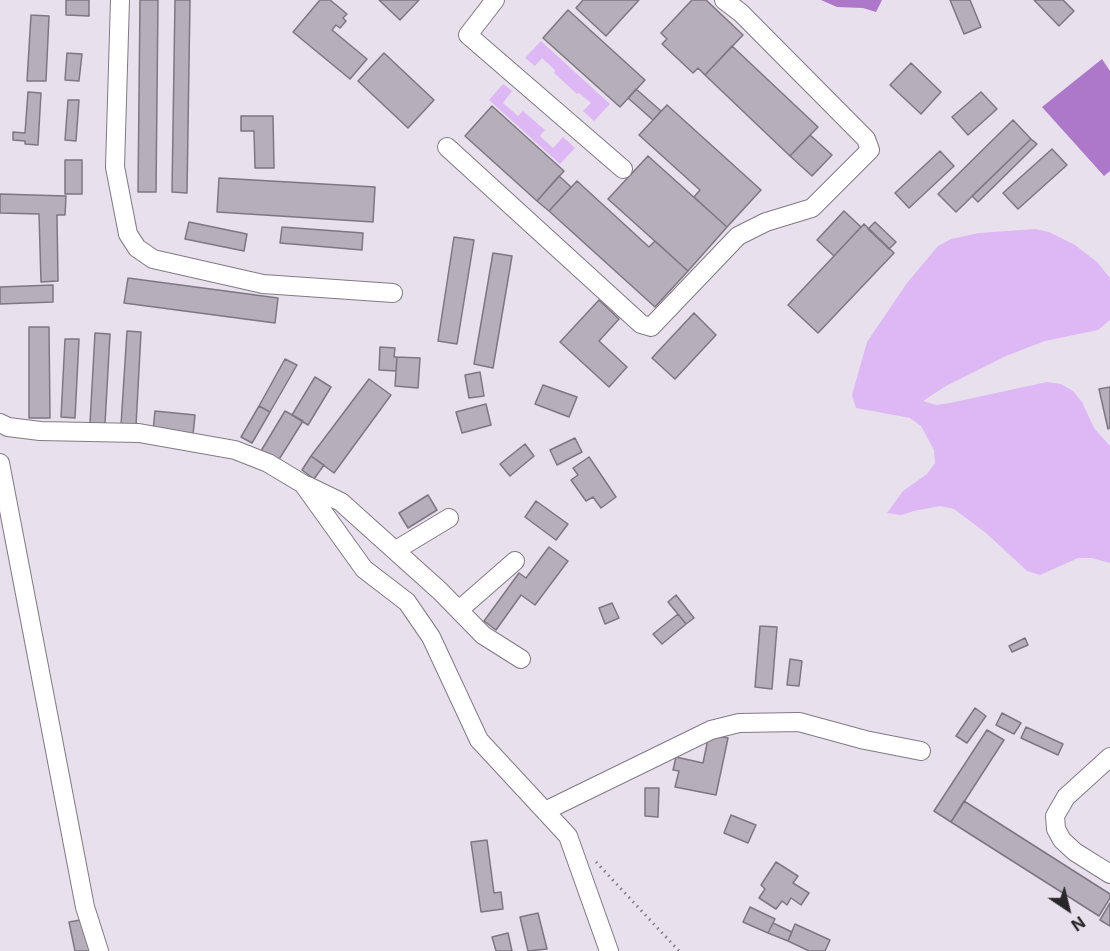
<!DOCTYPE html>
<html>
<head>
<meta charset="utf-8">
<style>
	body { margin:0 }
	#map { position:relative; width:1110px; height:951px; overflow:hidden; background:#e8e0ed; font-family:Inter,sans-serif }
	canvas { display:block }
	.north { position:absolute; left:1038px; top:879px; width:60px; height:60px; -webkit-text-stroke:4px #e8e0ed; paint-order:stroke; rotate:145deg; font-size:16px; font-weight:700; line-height:24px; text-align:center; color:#29262b }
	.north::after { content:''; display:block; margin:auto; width:21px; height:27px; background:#29262b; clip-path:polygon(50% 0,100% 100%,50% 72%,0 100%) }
</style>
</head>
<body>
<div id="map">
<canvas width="1110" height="951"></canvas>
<div class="north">N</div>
</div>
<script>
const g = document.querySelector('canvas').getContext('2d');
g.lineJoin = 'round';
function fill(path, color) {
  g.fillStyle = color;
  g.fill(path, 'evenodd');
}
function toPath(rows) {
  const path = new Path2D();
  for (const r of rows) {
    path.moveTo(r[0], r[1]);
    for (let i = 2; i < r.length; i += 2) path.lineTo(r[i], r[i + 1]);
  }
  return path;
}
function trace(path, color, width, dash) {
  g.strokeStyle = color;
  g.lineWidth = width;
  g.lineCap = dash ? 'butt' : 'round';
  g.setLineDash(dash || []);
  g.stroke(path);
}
const green = toPath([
	[541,41,610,104,594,121,583,111,591,103,579,93,577,94,554,73,555,70,542,58,535,66,525,58],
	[503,84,512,91,503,103,518,116,523,111,545,130,540,136,553,148,563,137,575,148,560,164,489,100],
	[1035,229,1049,232,1075,245,1097,262,1110,278,1110,320,1098,330,1045,341,1006,356,946,386,923,401,936,405,950,403,1047,382,1061,384,1073,391,1082,402,1094,428,1110,446,1110,563,1092,558,1078,558,1040,575,1027,571,986,533,954,509,940,506,914,511,901,515,887,513,903,491,927,474,935,463,934,450,921,426,910,418,856,408,852,395,867,342,907,283,938,246,951,239,979,233]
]);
const water = toPath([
	[821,0,882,0,876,12,863,8,837,7],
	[1102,59,1110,71,1110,171,1104,176,1042,107]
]);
const building = toPath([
	[66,0,89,0,89,16,66,15,66,0],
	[140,0,158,0,156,192,138,192,140,0],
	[175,0,190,0,187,193,172,192,175,0],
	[320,0,330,0,347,14,343,18,346,21,340,28,336,25,332,30,367,59,350,79,293,32,320,0],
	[379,0,419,0,400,20,379,0],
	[583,0,639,0,606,36,576,8,583,0],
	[692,0,706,0,743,35,705,75,698,68,693,73,662,44,667,39,661,33,692,0],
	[950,0,970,0,981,27,964,34,950,0],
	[1034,0,1063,0,1074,11,1059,26,1034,0],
	[568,10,645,80,620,107,543,38,568,10],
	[31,15,49,16,46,81,27,81,31,15],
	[732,46,818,127,790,156,705,75,732,46],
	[67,53,82,54,79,81,65,80,67,53],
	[384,53,434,100,408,128,358,81,384,53],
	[911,63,941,92,921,114,890,85,911,63],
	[636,89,661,111,653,120,628,98,636,89],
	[28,92,41,93,38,145,25,144,25,141,13,140,13,132,25,133,28,92],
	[981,92,997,109,968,135,952,117,981,92],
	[68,100,79,100,76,141,65,140,68,100],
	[667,105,761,190,727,227,694,197,700,190,639,135,667,105],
	[492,106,564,171,537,201,465,136,492,106],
	[241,116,273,116,274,168,255,168,254,131,241,131,241,116],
	[1013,120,1031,139,956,212,938,194,1013,120],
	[810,135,832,155,812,176,790,156,810,135],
	[1031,139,1037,144,978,202,972,196,1031,139],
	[1052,149,1067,165,1018,209,1003,193,1052,149],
	[940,151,954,166,909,208,895,193,940,151],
	[648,156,727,227,688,271,608,199,648,156],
	[65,160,82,160,82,194,65,194,65,160],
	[559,176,571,187,549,211,537,201,559,176],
	[219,178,375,187,373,222,217,212,219,178],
	[577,181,649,247,655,241,688,271,655,307,549,211,577,181],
	[0,194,66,196,65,215,57,215,58,281,41,282,39,214,0,213,0,194],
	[844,211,861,227,834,256,817,240,844,211],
	[189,222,247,234,244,251,185,239,189,222],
	[875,222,896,242,889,249,868,229,875,222],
	[864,224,894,253,818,333,788,305,864,224],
	[282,227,363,233,362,250,280,243,282,227],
	[454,237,474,240,457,344,438,341,454,237],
	[493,253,512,256,493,368,474,364,493,253],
	[128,278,278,298,275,323,124,303,128,278],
	[53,285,53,302,0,304,0,287,53,285],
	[599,300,619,319,599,341,627,367,609,387,560,342,599,300],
	[694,313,716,335,675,379,652,358,694,313],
	[29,327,49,327,50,418,29,418,29,327],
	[127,331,141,332,136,426,121,425,127,331],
	[95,333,110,334,105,424,90,423,95,333],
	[65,339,79,339,75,418,61,417,65,339],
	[380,347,395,348,394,357,397,357,396,371,379,370,380,347],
	[397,357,420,358,418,388,395,386,397,357],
	[285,359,297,365,270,412,259,406,285,359],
	[480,372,484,396,469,398,465,375,480,372],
	[315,377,331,387,308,425,292,415,315,377],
	[369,379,391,395,334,473,311,456,369,379],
	[543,385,577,397,569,417,535,404,543,385],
	[1110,387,1110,428,1108,429,1099,389,1110,387],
	[486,404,491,425,462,433,456,412,486,404],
	[259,406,270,412,252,443,241,437,259,406],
	[155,411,195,415,193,435,153,431,155,411],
	[285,411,303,421,278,461,261,451,285,411],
	[575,438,582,452,557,465,550,450,575,438],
	[525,444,534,456,510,476,500,464,525,444],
	[311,456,324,465,314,479,302,470,311,456],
	[589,457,616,497,601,508,593,497,586,501,571,480,578,475,573,468,589,457],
	[428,495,437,510,408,528,399,513,428,495],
	[536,501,568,524,556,540,525,517,536,501],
	[549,547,568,561,535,605,521,595,496,630,484,621,519,573,526,578,549,547],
	[676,595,694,618,686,624,668,602,676,595],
	[612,603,619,618,605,624,599,608,612,603],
	[678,614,686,624,662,644,653,634,678,614],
	[760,626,777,627,772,689,755,687,760,626],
	[1025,638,1028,645,1012,652,1009,646,1025,638],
	[790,659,802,661,799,686,787,685,790,659],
	[975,708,986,716,967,743,956,736,975,708],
	[1002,713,1021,723,1014,734,996,725,1002,713],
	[1026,727,1063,744,1058,755,1021,738,1026,727],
	[987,730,1004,740,951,822,934,811,987,730],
	[709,734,728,738,716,795,675,787,679,771,673,770,676,757,703,763,709,734],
	[645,788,659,788,658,817,645,816,645,788],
	[964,801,1110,894,1110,898,1099,916,951,822,964,801],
	[731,815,756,825,748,843,724,833,731,815],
	[487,840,494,893,501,892,503,909,481,912,471,842,487,840],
	[776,862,798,876,793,883,809,893,801,905,791,898,787,905,782,901,776,909,759,898,765,889,761,885,776,862],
	[1110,903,1110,926,1100,920,1110,903],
	[750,907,775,919,768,933,743,922,750,907],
	[538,913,547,949,528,951,520,917,538,913],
	[86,919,92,951,75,951,69,922,86,919],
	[773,923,792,932,788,941,768,933,773,923],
	[795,924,830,940,825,951,809,951,788,941,795,924],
	[508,933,512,951,496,951,492,937,508,933]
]);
const path = toPath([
	[596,862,679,951]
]);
const minor = toPath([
	[120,0,115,167,128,234,137,248,153,259,263,284,393,293],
	[495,0,468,35,623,169],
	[447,147,641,324,651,327,738,236,766,222,812,208,870,150,866,139,741,13,724,0],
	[0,423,8,427,40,431,139,433,235,450,268,463,303,484,364,569,407,602,431,637,479,740,568,836,609,951],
	[0,463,85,907,99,951],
	[308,486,341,502,440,591,483,635,521,659],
	[396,550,449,518],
	[459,610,515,561],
	[1110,757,1066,797,1055,816,1056,829,1062,840,1075,852,1110,874],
	[545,811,711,730,739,723,799,722,865,740,921,751]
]);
fill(green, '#deb8f4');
fill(water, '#ad78c9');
fill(building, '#b6aeba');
trace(building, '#7e7782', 1.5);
trace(minor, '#817a85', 20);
trace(path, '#827c85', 3, [1.5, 4.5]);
trace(minor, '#fff', 18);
</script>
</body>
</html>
